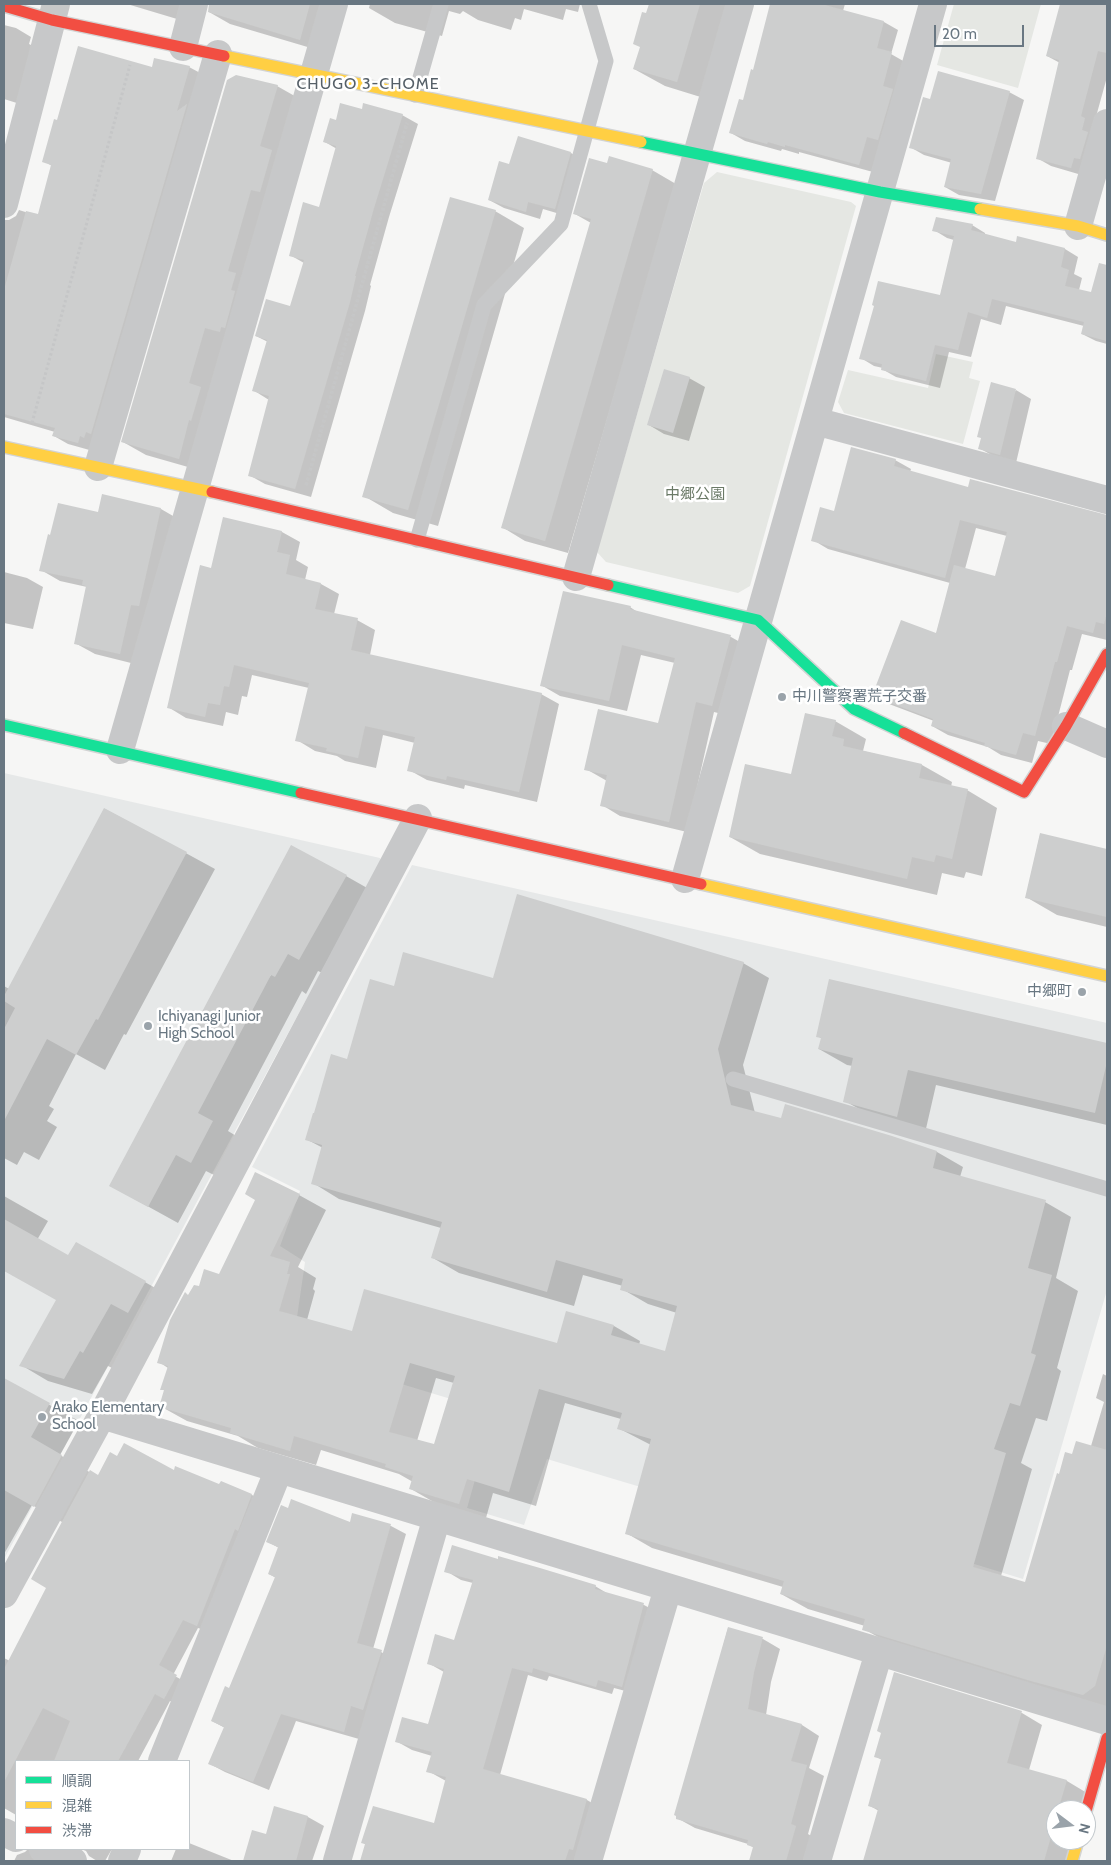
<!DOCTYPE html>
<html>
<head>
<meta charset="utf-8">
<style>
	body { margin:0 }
	#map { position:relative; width:1111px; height:1865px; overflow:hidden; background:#f6f6f5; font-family:Cabin,"Noto Sans JP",sans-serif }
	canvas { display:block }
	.frame { position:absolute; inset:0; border:5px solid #697782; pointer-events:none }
	.legend { position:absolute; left:15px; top:1760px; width:175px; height:90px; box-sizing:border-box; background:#fff; border:1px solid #c3c9cd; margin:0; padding:6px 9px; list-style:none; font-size:15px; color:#697782 }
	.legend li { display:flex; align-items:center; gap:10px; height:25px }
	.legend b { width:25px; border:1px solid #c3c9cd }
	.north { position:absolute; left:1046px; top:1800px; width:50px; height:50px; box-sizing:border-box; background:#fff; border:1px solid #c3c9cd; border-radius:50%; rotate:105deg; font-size:14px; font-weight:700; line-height:20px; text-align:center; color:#697782 }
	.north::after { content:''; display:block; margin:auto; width:18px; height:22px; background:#9aa3aa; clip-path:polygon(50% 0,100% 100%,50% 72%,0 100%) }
	.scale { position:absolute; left:934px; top:25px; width:90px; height:22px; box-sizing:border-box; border:2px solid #697782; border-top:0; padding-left:6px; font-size:15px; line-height:18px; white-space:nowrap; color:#697782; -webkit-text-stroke:4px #fff; paint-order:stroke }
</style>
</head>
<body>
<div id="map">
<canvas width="1111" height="1865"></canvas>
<div class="frame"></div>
<ul class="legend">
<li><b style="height:6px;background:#16e098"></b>順調</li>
<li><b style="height:6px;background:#ffcf43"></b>混雑</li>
<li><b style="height:6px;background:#f24e42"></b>渋滞</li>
</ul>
<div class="north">N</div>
<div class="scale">20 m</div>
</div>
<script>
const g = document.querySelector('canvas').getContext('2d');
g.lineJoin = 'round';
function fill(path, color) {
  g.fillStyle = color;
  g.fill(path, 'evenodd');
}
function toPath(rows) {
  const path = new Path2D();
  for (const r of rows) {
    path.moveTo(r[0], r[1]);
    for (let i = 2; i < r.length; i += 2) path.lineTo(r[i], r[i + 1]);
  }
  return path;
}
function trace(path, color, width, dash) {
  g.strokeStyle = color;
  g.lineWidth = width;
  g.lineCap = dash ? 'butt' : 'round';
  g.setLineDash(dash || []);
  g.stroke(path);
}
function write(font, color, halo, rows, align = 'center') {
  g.font = font + ' Cabin,"Noto Sans JP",sans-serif';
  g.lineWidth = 5;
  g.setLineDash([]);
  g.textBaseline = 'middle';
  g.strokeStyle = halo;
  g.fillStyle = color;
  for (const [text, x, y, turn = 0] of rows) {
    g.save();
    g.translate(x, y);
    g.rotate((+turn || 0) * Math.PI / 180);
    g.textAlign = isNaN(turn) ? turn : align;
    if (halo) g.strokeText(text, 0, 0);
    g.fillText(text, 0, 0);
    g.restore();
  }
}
const built = toPath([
	[4,773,380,858,381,861,4,1559],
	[412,865,1107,1023,1107,1290,1023,1579,808,1513,771,1526,547,1459,524,1525,467,1508,494,1412,292,1351,305,1262,280,1246,300,1191,252,1167]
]);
const green = toPath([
	[954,4,1041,4,1018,88,937,65],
	[717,172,851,202,856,206,750,586,738,593,606,562,597,552,704,183],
	[936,354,973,362,969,378,980,381,963,444,844,413,838,402,848,370,928,388]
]);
const shadow = toPath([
	[127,4,206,4,197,25],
	[210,4,334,4,321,51,230,24,209,12],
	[370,4,580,4,578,12,566,9,563,20,524,9,521,20,515,18,511,30,478,20,463,11,460,14,449,11,442,36,395,23,369,8],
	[650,4,736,4,707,99,665,86,634,69,641,47],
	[769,4,845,4,843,11,884,22,898,30,891,54,905,62,873,172,799,152,799,154,782,149,781,151,745,141,731,133,744,101,754,71,771,5],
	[1061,4,1107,4,1107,77,1094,124,1085,176,1051,166,1037,158,1060,63,1047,56],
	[4,25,16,28,31,37,29,44,35,47,20,104,4,99],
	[189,67,204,75,93,451,68,444,54,436,55,432,4,417,4,218,5,220,9,220,16,216,19,210,38,216,52,166,44,161,58,122,153,68],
	[277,86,300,99,202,471,146,455,123,442],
	[1009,92,1024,100,995,201,959,195,945,187,952,163,924,155,910,147,931,100],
	[362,111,402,115,418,124,389,217,370,285,371,286,365,311,311,497,265,484,249,475,269,400,253,390,268,342,256,336,291,307,304,263,290,255,320,208,337,149,325,142,337,121],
	[571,153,585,162,570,217,543,209,540,219,504,208,489,200,510,166],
	[608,165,652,170,676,184,568,553,525,541,502,527,591,223,575,214],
	[495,211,524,228,438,526,393,513,364,496],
	[972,225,985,233,985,235,1016,244,1018,237,1065,249,1078,257,1074,274,1082,278,1079,290,1107,298,1107,344,1096,341,1082,334,1084,326,1006,306,1001,325,981,319,971,357,949,352,940,388,896,377,882,369,883,368,874,366,861,358,940,297,954,240,947,238,934,230],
	[689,378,705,387,689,441,664,434,649,425],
	[1016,390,1031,399,1016,463,995,457,979,448,982,438],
	[895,460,911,469,910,472,968,488,1103,516,1107,516,1107,640,1082,634,1072,670,1070,670,1051,744,1038,741,1032,763,1001,755,988,747,948,735,932,726,934,721,889,704,874,695,936,635,950,583,828,549,813,540,835,512],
	[976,528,1007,536,996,578,965,569],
	[161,509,180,520,139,665,95,654,75,643,87,587,60,581,41,570,51,536,99,514],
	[224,518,282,532,300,542,296,560,308,567,305,580,321,584,339,594,334,614,357,620,375,630,370,655,541,694,559,704,537,802,465,785,464,789,427,780,409,770,415,743,383,735,376,768,345,761,337,756,315,751,297,740,309,688,252,675,247,697,242,696,238,715,226,712,223,726,186,718,168,707,212,569],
	[4,572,27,578,43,587,33,629,4,623],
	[630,607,639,613,731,637,749,647,730,716,714,712,687,832,620,816,602,805,607,781,586,769,659,725,675,663,641,655,627,711,560,696,541,685],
	[835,721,866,739,863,751,922,765,952,782,951,787,967,790,997,808,982,876,966,872,964,878,942,873,937,895,760,854,730,837,792,776],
	[105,809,215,869,126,1035,124,1034,105,1070,76,1054,49,1106,54,1109,47,1121,57,1127,39,1160,24,1152,17,1165,4,1158,4,986,9,989],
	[1040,835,1107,850,1107,927,1057,915,1026,897],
	[346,876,376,893,329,976,318,971,306,994,302,991,228,1131,243,1140,222,1179,206,1171,178,1223,111,1186],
	[743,963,769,978,743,1065,755,1113,781,1120,892,1137,937,1152,963,1167,960,1177,1045,1202,1071,1217,1056,1278,1078,1291,1057,1368,1061,1371,1047,1421,1036,1418,1021,1463,1032,1469,1001,1576,1026,1583,1060,1475,1073,1455,1091,1446,1104,1402,1096,1398,1103,1374,1107,1376,1107,1708,890,1644,864,1629,865,1626,808,1609,781,1594,783,1587,652,1548,626,1533,651,1445,618,1428,621,1419,565,1403,536,1506,493,1493,486,1518,437,1504,411,1489,413,1482,399,1474,321,1450,316,1465,258,1448,238,1436,187,1421,160,1406,165,1391,162,1389,168,1368,159,1362,189,1296,220,1275,299,1195,326,1210,298,1267,316,1278,313,1289,315,1291,307,1320,353,1332,558,1344,614,1326,640,1341,639,1345,666,1353,677,1313,648,1304,622,1289,623,1286,583,1275,574,1306,459,1273,433,1258,441,1228,339,1199,313,1183,323,1148,306,1139,348,1060,394,987],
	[436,1378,454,1383,435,1446,417,1441],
	[830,980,1107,1044,1107,1125,936,1085,925,1133,873,1117,845,1101,853,1066,847,1065,819,1049,822,1039,818,1036],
	[4,1196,48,1221,37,1240,68,1257,76,1243,173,1298,112,1368,108,1366,92,1394,48,1381,21,1365,58,1300,4,1270],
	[4,1380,79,1421,60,1455,98,1477,174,1472,220,1486,221,1483,252,1495,266,1503,212,1633,198,1628,173,1675,191,1685,180,1706,170,1701,138,1761,16,1761,16,1815,4,1808,4,1694,10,1684,4,1681,4,1658,10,1661,48,1588,62,1522,32,1505,4,1554],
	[353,1515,391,1526,406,1534,373,1649,381,1652,396,1660,359,1739,296,1721,269,1790,225,1772,210,1764,225,1728,212,1721,230,1689,276,1578,269,1574,279,1548,268,1542,351,1524],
	[446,1571,595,1586,610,1595,644,1605,659,1613,637,1694,614,1688,612,1694,549,1676,547,1681,528,1675,500,1775,587,1800,602,1809,583,1861,362,1861,366,1845,362,1842,435,1824,446,1781,428,1771,432,1756,412,1750,396,1741,429,1726,444,1672,428,1663,455,1641,473,1583,461,1580],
	[728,1628,763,1639,780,1649,771,1682,766,1715,802,1725,819,1736,809,1768,824,1776,808,1834,813,1837,806,1861,750,1861,754,1848,748,1844,695,1828,677,1818],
	[895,1674,1022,1713,1042,1725,1029,1770,1067,1781,1087,1793,1083,1810,1056,1810,1056,1840,1074,1840,1068,1861,865,1861,879,1811,870,1806,882,1760,875,1756,882,1733],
	[275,1807,308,1817,324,1826,312,1861,245,1861,267,1835],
	[189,1843,234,1861,171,1861,176,1849,189,1849],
	[28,1849,43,1857,44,1861,14,1861,17,1855,25,1852],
	[81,1849,112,1849,105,1861,97,1861,89,1856,86,1851]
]);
const building = toPath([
	[209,4,310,4,300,40,208,12],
	[649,4,700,4,677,82,633,69,640,47,633,44,642,12,646,13],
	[770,4,821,4,884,21,877,48,892,52,883,86,893,89,878,140,867,137,859,165,785,145,785,147,768,142,767,144,729,133,739,99,743,100,751,69,753,70],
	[1060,4,1107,4,1107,53,1098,51,1081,116,1085,118,1082,130,1088,132,1080,159,1074,158,1071,168,1036,159,1059,60,1046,56],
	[78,46,152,67,154,58,190,66,177,111,187,104,91,434,86,432,84,438,80,436,78,443,52,436,55,428,4,414,4,290,26,211,38,214,51,165,42,162,54,119,57,120],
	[938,71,1010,91,981,194,944,187,951,159,909,148,923,97,930,99],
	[236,75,278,85,260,146,272,150,260,192,251,190,228,271,236,273,231,290,235,291,225,328,221,327,220,332,205,328,189,383,201,387,191,421,189,420,179,459,121,442,227,80],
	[340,103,362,109,363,103,403,114,374,208,355,276,356,276,350,302,295,489,248,476,269,396,252,391,267,340,255,336,266,299,290,306,304,260,289,256,303,202,319,207,336,146,323,142,330,118,336,120],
	[518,136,571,152,555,209,528,202,526,212,488,200,499,161,509,164],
	[609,156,653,169,545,541,501,528,591,219,573,214,589,158,607,163],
	[450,197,496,210,408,510,362,497],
	[936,217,973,224,971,230,1016,242,1017,236,1065,248,1061,267,1069,270,1065,286,1091,292,1099,263,1107,265,1107,341,1081,334,1084,322,992,299,987,318,968,312,958,350,935,345,926,381,881,370,882,364,859,359,874,306,872,305,878,281,940,295,954,236,932,231],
	[664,369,690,377,673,433,647,425],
	[991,382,1016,389,1000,455,978,449,981,438,977,437],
	[851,447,896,459,894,466,968,487,970,479,1107,515,1107,612,1104,624,1096,622,1093,633,1067,626,1057,662,1055,662,1035,736,1023,733,1016,755,984,746,985,743,931,726,933,719,872,696,901,620,936,633,954,565,995,576,1007,532,960,520,945,578,811,541,820,507,834,511],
	[102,494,161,508,139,606,131,605,120,654,74,644,86,586,82,585,83,580,39,571,48,534,50,535,58,503,98,512],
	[223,517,282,531,277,552,290,555,286,574,321,583,315,609,358,618,351,650,542,693,519,792,447,776,446,780,407,771,415,737,365,726,358,758,326,751,327,748,295,741,309,683,234,665,229,687,224,686,220,705,208,703,205,717,167,708,200,565,211,568],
	[563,591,631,606,630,609,731,635,712,706,696,702,669,822,600,806,607,775,584,770,598,709,658,723,675,658,622,645,609,701,540,686],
	[805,713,836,720,832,736,844,739,843,746,922,764,919,778,968,789,952,859,936,855,934,862,912,857,907,879,729,837,745,764,791,774],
	[104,808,187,852,98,1020,96,1019,76,1055,47,1039,4,1121,4,1029,15,1008,4,1001,4,996],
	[1040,833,1107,849,1107,917,1025,898],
	[291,845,347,875,299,960,288,954,275,977,271,975,198,1113,213,1121,191,1163,176,1155,148,1207,109,1186],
	[517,894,744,962,718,1049,731,1105,781,1118,785,1104,892,1136,937,1151,933,1168,1046,1200,1028,1268,1052,1275,1031,1353,1036,1355,1020,1406,1010,1403,994,1449,1006,1453,973,1567,1025,1582,1057,1473,1059,1474,1065,1452,1072,1454,1076,1441,1107,1450,1107,1645,1095,1686,1083,1695,1031,1681,862,1630,865,1619,780,1594,784,1581,625,1534,651,1439,617,1429,622,1413,539,1389,509,1492,467,1479,459,1504,409,1489,413,1476,385,1467,386,1464,294,1436,290,1451,230,1433,231,1428,159,1407,164,1390,160,1390,168,1366,157,1363,170,1320,185,1292,188,1295,194,1285,199,1286,204,1269,219,1274,255,1200,245,1194,255,1172,300,1194,270,1256,290,1262,287,1274,290,1274,279,1311,352,1331,364,1289,557,1343,566,1311,614,1325,611,1335,665,1351,677,1306,620,1290,623,1279,556,1260,547,1292,431,1258,442,1222,311,1184,322,1145,305,1140,313,1113,314,1113,331,1054,347,1059,370,979,394,986,403,952,493,978],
	[410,1363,455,1376,434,1444,389,1432],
	[829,979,1107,1043,1107,1062,1095,1113,908,1070,897,1117,843,1102,853,1058,818,1049,821,1038,816,1037],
	[4,1219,68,1255,76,1242,146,1281,128,1313,111,1304,83,1353,80,1351,64,1379,19,1366,56,1300,4,1271],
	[4,1378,50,1403,31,1437,62,1455,34,1507,4,1490],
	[124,1443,174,1470,175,1466,219,1484,221,1481,252,1494,238,1531,235,1529,197,1626,183,1620,159,1665,177,1675,164,1699,155,1694,118,1761,54,1761,70,1721,43,1708,4,1782,4,1669,46,1588,31,1579,90,1470,98,1475,110,1452,117,1456],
	[291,1499,350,1522,352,1513,391,1524,357,1643,382,1650,363,1710,351,1706,344,1732,281,1714,253,1782,208,1764,224,1727,211,1721,225,1686,229,1688,275,1577,268,1574,278,1547,266,1542,281,1505,288,1508],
	[452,1545,498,1559,498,1556,540,1568,596,1585,595,1589,644,1603,622,1687,598,1680,596,1687,533,1668,532,1673,512,1668,483,1769,587,1799,573,1850,569,1849,565,1861,360,1861,365,1844,361,1843,373,1806,434,1823,446,1777,426,1772,432,1752,395,1742,402,1717,428,1724,444,1669,427,1664,435,1634,454,1640,473,1580,444,1572],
	[728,1627,763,1637,754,1672,748,1709,802,1724,791,1761,807,1765,791,1824,796,1826,786,1861,749,1861,753,1847,747,1845,748,1840,676,1819,676,1816,674,1815],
	[894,1672,1022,1711,1007,1763,1067,1780,1058,1810,1056,1810,1056,1819,1044,1861,863,1861,878,1809,868,1806,881,1759,874,1757,881,1733,877,1731],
	[274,1806,308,1816,296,1861,243,1861,252,1830,266,1834]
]);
const path = toPath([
	[32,423,130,65],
	[306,485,407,123]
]);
const lane = toPath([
	[415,95,441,4],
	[417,540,484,305,561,224,606,61,589,4],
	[733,1079,1107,1189]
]);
const street = toPath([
	[183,47,194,4],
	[4,204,56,4],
	[1078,226,1107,123],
	[815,421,1107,500],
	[98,467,218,54],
	[576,577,740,4],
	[1066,726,1107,744],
	[120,750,334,4],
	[685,879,933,4],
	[102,1415,1107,1721],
	[4,1594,102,1415,418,818],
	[162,1761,279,1469],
	[4,1832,16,1838],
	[43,1849,73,1861],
	[122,1861,127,1849],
	[337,1861,437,1517],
	[588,1861,668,1588],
	[817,1861,879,1652]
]);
const fast = toPath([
	[641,142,880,192,980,209],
	[608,585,758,620,854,709,904,733],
	[4,725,301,793]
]);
const slow = toPath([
	[224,56,641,142],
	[980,209,1078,226,1107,235],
	[4,447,212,492],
	[701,884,1107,976],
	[1072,1861,1078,1840]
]);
const jam = toPath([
	[4,6,52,20,224,56],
	[212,492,608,585],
	[904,733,1024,792,1066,726,1107,654],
	[301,793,701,884],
	[1086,1811,1107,1738]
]);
const markers = [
	[782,697,5,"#9aa3aa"],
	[1082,992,5,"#9aa3aa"],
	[148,1026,5,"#9aa3aa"],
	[42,1417,5,"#9aa3aa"]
];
const parkNames = [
	["中郷公園",695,495]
];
const poiNames = [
	["中川警察署荒子交番",792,697],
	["中郷町",1072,992,"right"],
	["Ichiyanagi Junior",158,1017],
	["High School",158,1034],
	["Arako Elementary",52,1408],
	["School",52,1425]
];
const neighbourhoodNames = [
	["CHUGO 3-CHOME",368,84]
];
fill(built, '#e6e8e8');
fill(green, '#e5e7e3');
fill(shadow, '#0003');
fill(building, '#cdcece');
trace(fast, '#d2d3d3', 14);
trace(slow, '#d2d3d3', 14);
trace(jam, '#d2d3d3', 14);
trace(path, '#c5c6c7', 3, [2.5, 2.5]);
trace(lane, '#c7c8c9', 15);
trace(street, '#c7c8c9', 28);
trace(fast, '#16e098', 11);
trace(slow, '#ffcf43', 11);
trace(jam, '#f24e42', 11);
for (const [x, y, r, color] of markers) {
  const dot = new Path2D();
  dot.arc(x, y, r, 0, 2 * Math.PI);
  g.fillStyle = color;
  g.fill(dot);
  trace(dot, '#fff', 2);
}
write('15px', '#6b7a67', '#fff', parkNames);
write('15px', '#697782', '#fff', poiNames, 'left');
g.letterSpacing = '1px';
write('16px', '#566068', '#fff', neighbourhoodNames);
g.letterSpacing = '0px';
</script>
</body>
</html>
